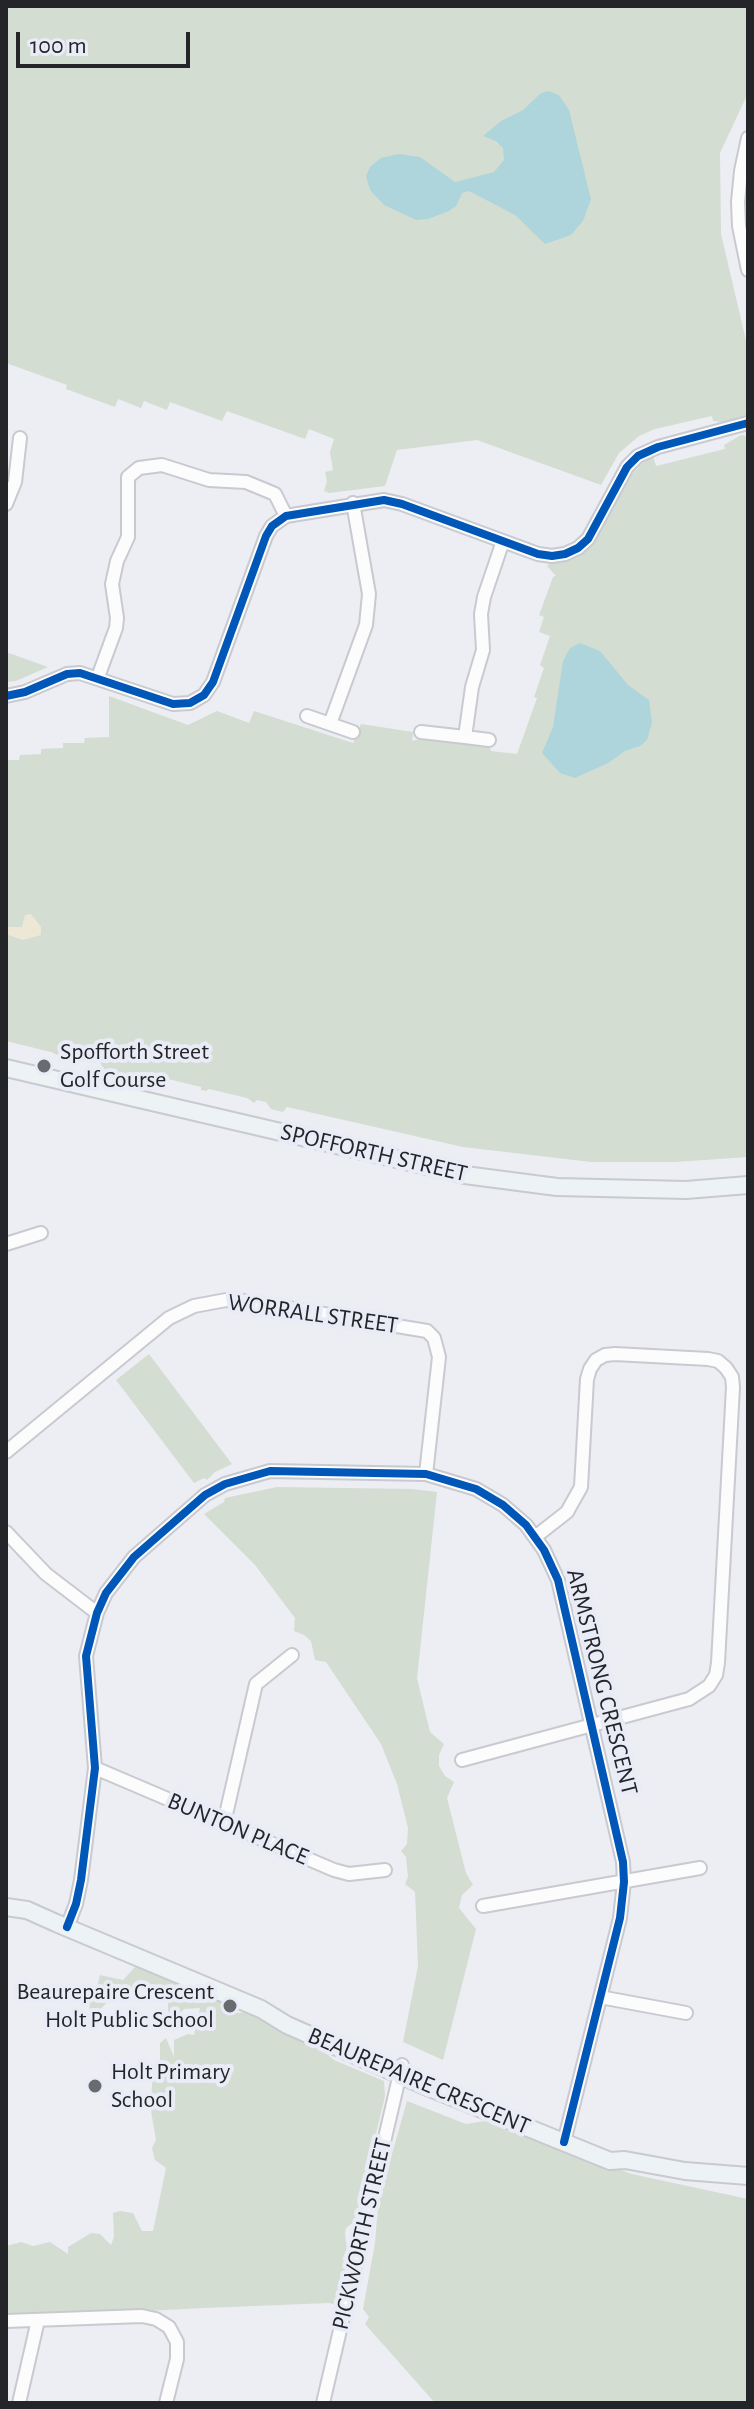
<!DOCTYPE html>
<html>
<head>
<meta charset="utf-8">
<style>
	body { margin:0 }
	#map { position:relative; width:754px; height:2409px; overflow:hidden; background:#eceef4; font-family:"Alegreya Sans",sans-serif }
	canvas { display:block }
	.frame { position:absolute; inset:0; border:8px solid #232528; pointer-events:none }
	.scale { position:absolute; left:16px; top:32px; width:174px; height:36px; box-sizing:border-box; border:4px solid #232528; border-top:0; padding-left:10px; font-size:24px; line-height:28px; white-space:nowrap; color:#232528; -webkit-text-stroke:6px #e9ecf7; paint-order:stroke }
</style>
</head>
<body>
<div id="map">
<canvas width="754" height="2409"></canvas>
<div class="frame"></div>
<div class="scale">100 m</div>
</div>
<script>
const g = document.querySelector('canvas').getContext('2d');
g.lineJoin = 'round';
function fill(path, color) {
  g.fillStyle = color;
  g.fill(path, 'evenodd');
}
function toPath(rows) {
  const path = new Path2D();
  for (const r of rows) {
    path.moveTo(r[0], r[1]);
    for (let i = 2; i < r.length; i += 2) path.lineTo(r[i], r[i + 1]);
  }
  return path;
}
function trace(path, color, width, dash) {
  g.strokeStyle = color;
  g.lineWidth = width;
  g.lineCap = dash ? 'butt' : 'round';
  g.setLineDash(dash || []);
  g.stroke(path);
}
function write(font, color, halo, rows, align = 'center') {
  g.font = font + ' "Alegreya Sans",sans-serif';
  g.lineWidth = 8;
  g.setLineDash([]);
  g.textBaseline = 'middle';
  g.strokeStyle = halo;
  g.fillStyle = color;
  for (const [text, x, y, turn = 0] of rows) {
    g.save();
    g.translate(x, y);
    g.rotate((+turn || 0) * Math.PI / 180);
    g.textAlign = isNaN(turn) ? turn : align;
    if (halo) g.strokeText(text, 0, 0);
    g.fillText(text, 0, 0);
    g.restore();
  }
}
const green = toPath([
	[6,6,748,6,748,93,720,153,721,234,748,349,746,417,737,422,722,422,713,421,712,416,655,429,639,436,619,453,601,485,477,440,397,450,385,486,329,493,324,491,327,482,325,472,333,470,330,452,334,439,309,429,305,439,227,411,222,421,170,402,167,410,144,401,141,408,118,399,115,407,66,389,67,385,6,363],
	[741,435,748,436,748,1157,675,1162,591,1162,463,1147,287,1107,283,1112,271,1109,266,1102,257,1100,254,1103,247,1098,209,1089,206,1091,201,1090,201,1087,143,1073,137,1077,116,1073,105,1070,100,1063,67,1060,51,1052,6,1041,6,760,19,760,20,755,41,754,41,749,63,748,63,743,84,743,85,738,109,737,109,696,188,725,217,711,249,723,254,711,353,743,361,724,413,732,412,741,429,736,489,746,491,751,517,754,537,698,534,697,544,668,540,665,550,636,539,632,544,617,539,615,553,577,556,576,547,566,553,561,574,556,626,480,647,459,653,456,656,466,725,449,724,445],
	[6,652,48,667,16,681,6,682],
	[149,1354,232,1464,215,1472,207,1480,204,1478,194,1483,116,1380],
	[277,1487,412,1489,437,1492,417,1678,430,1732,444,1744,439,1755,439,1766,445,1776,454,1782,447,1798,466,1873,473,1885,462,1895,459,1908,476,1929,443,2060,403,2042,418,1966,415,1892,405,1884,408,1877,406,1857,401,1851,407,1844,408,1828,397,1784,381,1744,326,1662,315,1660,311,1641,304,1635,294,1631,295,1618,255,1565,204,1514,224,1502,225,1498],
	[136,1966,148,1966,184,1981,196,1995,208,1997,213,1993,226,1999,221,2009,234,2013,249,2012,288,2035,318,2047,334,2060,384,2081,385,2096,355,2221,346,2228,345,2234,347,2248,342,2260,353,2259,341,2306,329,2303,205,2308,6,2318,6,2246,21,2242,33,2246,50,2242,68,2254,68,2247,91,2233,100,2234,111,2245,114,2237,113,2213,120,2211,133,2213,142,2231,153,2231,166,2168,155,2160,152,2148,156,2140,151,2111,152,2083,160,2067,160,2043,166,2038,174,2057,174,2040,188,2034,194,2035,200,2008,184,2009,177,2017,168,2011,168,1995,141,1986,122,1997,110,1999,98,2012,89,2010,90,1999,97,1987,100,1975,123,1980],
	[407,2101,466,2124,484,2121,632,2174,748,2199,748,2403,435,2403,365,2324,369,2317,363,2309,375,2243,378,2203]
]);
const sand = toPath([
	[31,914,41,927,41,935,23,940,6,934,6,927,22,927,25,915]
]);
const water = toPath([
	[549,91,559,95,569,110,591,199,583,221,571,235,545,244,515,215,469,191,462,193,456,206,449,211,428,219,416,220,384,205,370,190,366,176,370,167,381,158,399,154,420,157,455,182,494,172,504,160,503,148,496,141,483,136,501,121,523,110,541,93],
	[580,643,600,651,628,685,649,700,652,723,647,740,640,746,625,751,608,763,575,778,560,773,542,753,553,727,563,661,570,648]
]);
const street = toPath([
	[748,138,741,171,738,202,739,226,748,270],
	[353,503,369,594,366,625,330,724,353,732],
	[6,504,15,482,20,438],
	[98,677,116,628,117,618,112,584,117,561,128,537,128,477,139,468,162,465,209,480,246,482,275,494,286,516],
	[6,696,25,692,67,674,80,673,173,704,190,703,204,695,213,682,266,536,272,526,286,516,384,500,402,504,538,554,552,556,565,554,578,548,588,539,627,467,638,456,658,447,748,423],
	[307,716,330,724],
	[421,732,465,737],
	[489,740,465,737,472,687,483,650,481,614,484,597,503,541],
	[6,1244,41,1233],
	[6,1452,169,1318,194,1306,226,1300,245,1301,427,1331,434,1338,439,1357,426,1474],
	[6,1532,46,1574,97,1613],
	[462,1760,689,1699,709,1686,716,1675,718,1663,733,1387,732,1377,726,1368,718,1361,708,1359,615,1354,605,1355,596,1360,590,1369,587,1379,581,1487,567,1512,535,1537],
	[95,1768,334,1870,349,1874,385,1870],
	[224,1823,256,1684,292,1655],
	[483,1906,700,1868],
	[67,1927,76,1904,81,1880,95,1768,86,1656,97,1613,106,1593,134,1557,205,1495,225,1484,270,1471,426,1474,476,1489,503,1505,526,1525,544,1550,558,1580,623,1862,624,1882,620,1918,564,2142],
	[600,1997,686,2013],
	[6,2321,142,2316,156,2319,169,2327,177,2342,177,2359,166,2403],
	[19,2403,38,2320],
	[323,2403,402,2065]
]);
const secondary = toPath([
	[6,1068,465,1175,557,1187,686,1190,748,1185],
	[6,1907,27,1910,56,1923,261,2009,287,2025,430,2088,610,2161,625,2160,685,2171,748,2176]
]);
const cycleway = toPath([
	[6,696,25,692,67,674,80,673,173,704,190,703,204,695,213,682,266,536,272,526,286,516,384,500,402,504,538,554,552,556,565,554,578,548,588,539,627,467,638,456,658,447,748,423],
	[67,1927,76,1904,81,1880,95,1768,86,1656,97,1613,106,1593,134,1557,205,1495,225,1484,270,1471,426,1474,476,1489,503,1505,526,1525,544,1550,558,1580,623,1862,624,1882,620,1918,564,2142]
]);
const markers = [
	[44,1066,8,"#696b6f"],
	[230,2006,8,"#696b6f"],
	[95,2086,8,"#696b6f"]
];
const poiNames = [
	["Spofforth Street",60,1052],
	["Golf Course",60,1080],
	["Beaurepaire Crescent",214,1992,"right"],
	["Holt Public School",214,2020,"right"],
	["Holt Primary",111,2072],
	["School",111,2100]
];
const streetNames = [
	["SPOFFORTH STREET",374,1153,13],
	["WORRALL STREET",313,1314,8],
	["ARMSTRONG CRESCENT",602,1682,76],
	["BUNTON PLACE",238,1829,23],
	["BEAUREPAIRE CRESCENT",419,2081,23],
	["PICKWORTH STREET",362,2234,-77]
];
fill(green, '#d4ddd1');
fill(sand, '#ede8d6');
fill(water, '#aed5dc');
trace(street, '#c8cacf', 16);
trace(secondary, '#c8cacf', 20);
trace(street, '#fcfcfd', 12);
trace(secondary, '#edf3f4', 16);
trace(cycleway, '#0057b8', 8);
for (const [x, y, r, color] of markers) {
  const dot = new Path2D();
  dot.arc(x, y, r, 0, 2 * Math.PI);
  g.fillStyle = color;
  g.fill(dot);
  trace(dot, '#e9ecf7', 3);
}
write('24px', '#232528', '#e9ecf7', poiNames, 'left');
write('24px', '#232528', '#e9ecf7', streetNames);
</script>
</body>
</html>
